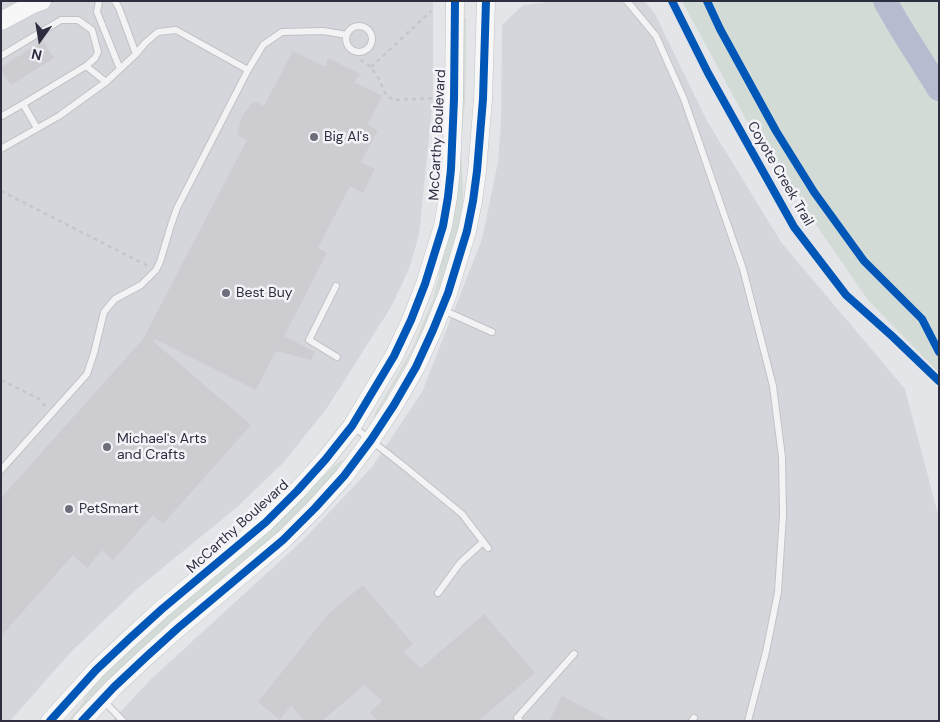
<!DOCTYPE html>
<html>
<head>
<meta charset="utf-8">
<style>
	body { margin:0 }
	#map { position:relative; width:940px; height:722px; overflow:hidden; background:#e4e5e9; font-family:"DM Sans",sans-serif }
	canvas { display:block }
	.frame { position:absolute; inset:0; border:2px solid #2d2e40; pointer-events:none }
	.north { position:absolute; left:15px; top:15px; width:50px; height:50px; -webkit-text-stroke:4px #f3f3f7; paint-order:stroke; rotate:193deg; font-size:14px; font-weight:700; line-height:20px; text-align:center; color:#2d2e40 }
	.north::after { content:''; display:block; margin:auto; width:18px; height:22px; background:#2d2e40; clip-path:polygon(50% 0,100% 100%,50% 72%,0 100%) }
</style>
</head>
<body>
<div id="map">
<canvas width="940" height="722"></canvas>
<div class="frame"></div>
<div class="north">N</div>
</div>
<script>
const g = document.querySelector('canvas').getContext('2d');
g.lineJoin = 'round';
function fill(path, color) {
  g.fillStyle = color;
  g.fill(path, 'evenodd');
}
function toPath(rows) {
  const path = new Path2D();
  for (const r of rows) {
    if (r.length === 3) {
      path.moveTo(r[0] + r[2], r[1]);
      path.arc(r[0], r[1], r[2], 0, 2 * Math.PI);
      continue;
    }
    path.moveTo(r[0], r[1]);
    for (let i = 2; i < r.length; i += 2) path.lineTo(r[i], r[i + 1]);
  }
  return path;
}
function trace(path, color, width, dash) {
  g.strokeStyle = color;
  g.lineWidth = width;
  g.lineCap = dash ? 'butt' : 'round';
  g.setLineDash(dash || []);
  g.stroke(path);
}
function write(font, color, halo, rows, align = 'center') {
  g.font = font + ' "DM Sans",sans-serif';
  g.lineWidth = 5;
  g.setLineDash([]);
  g.textBaseline = 'middle';
  g.strokeStyle = halo;
  g.fillStyle = color;
  for (const [text, x, y, turn = 0] of rows) {
    g.save();
    g.translate(x, y);
    g.rotate((+turn || 0) * Math.PI / 180);
    g.textAlign = isNaN(turn) ? turn : align;
    if (halo) g.strokeText(text, 0, 0);
    g.fillText(text, 0, 0);
    g.restore();
  }
}
const built = toPath([
	[1,1,433,1,433,99,419,235,409,269,391,307,327,408,283,463,236,508,138,588,71,652,10,721,1,721],
	[556,1,644,1,654,12,707,121,781,242,905,389,939,518,939,721,112,721,150,680,303,540,372,467,422,392,482,239,498,162,501,122,502,25,523,5]
]);
const green = toPath([
	[682,1,939,1,939,373,868,300,756,138],
	[465,17,466,18,466,61,465,103,461,142,463,196,462,213,452,250,443,279,426,323,406,364,375,417,374,417,374,415,412,349,433,299,438,280,441,261,463,20],
	[341,460,343,460,342,462,332,476,313,497,280,531,262,547,157,634,102,687,70,721,67,721,78,709,98,678]
]);
const river = toPath([
	[885,1,900,27,939,89]
]);
const building = toPath([
	[43,41,54,58,11,85,1,70,1,67],
	[293,51,325,67,328,58,360,74,354,82,382,96,367,125,378,130,361,162,375,169,363,193,350,186,318,248,327,253,284,336,315,352,311,360,276,351,256,390,155,339,154,342,251,425,163,524,153,515,113,560,102,550,87,568,73,555,1,636,1,498,143,339,247,140,237,135,242,116,254,101,264,106],
	[363,585,413,644,403,652,421,668,484,614,535,673,478,721,377,721,370,712,382,701,364,685,322,721,304,721,291,705,280,720,258,702,329,613],
	[562,696,610,721,549,721]
]);
const path = toPath([
	[358,52,362,61,371,67,379,79,386,95,394,100,436,98],
	[371,67,431,11],
	[1,191,148,266],
	[1,380,39,399,46,407]
]);
const lane = toPath([
	[99,1,97,12,120,69],
	[115,1,119,8,136,54],
	[627,1,656,36,684,99,743,269,773,386,782,457,783,515,778,592,766,652,748,721],
	[359,39,13],
	[1,56,61,20,78,20,92,30,98,52,95,58,86,66,23,104,2,116,1,115],
	[86,66,106,82],
	[23,104,37,128],
	[1,149,59,116,106,82,136,54,145,43,158,32,176,30,248,70],
	[336,286,309,340,337,357],
	[443,310,492,332],
	[354,427,405,467,462,514,488,548],
	[1,470,87,374,94,353,104,312,115,299,141,285,156,270,160,262,171,225,177,208,248,70,263,45,282,32,323,31,347,35],
	[438,593,460,563,483,542],
	[103,700,123,721],
	[520,721,517,718,574,654],
	[692,721,694,718]
]);
const secondary = toPath([
	[1,21,33,4,42,1],
	[50,721,96,670,129,639,162,609,266,522,297,491,325,460,352,426,394,356,411,320,425,284,443,226,448,197,451,169,454,99,455,1],
	[82,721,114,687,146,657,178,628,283,540,315,508,344,476,371,440,394,405,416,367,433,330,448,293,467,231,473,201,477,171,483,99,486,1]
]);
const cycleway = toPath([
	[672,1,708,73,794,227,846,295,892,336,939,381],
	[707,1,720,29,776,131,814,192,864,261,922,319,939,352],
	[50,721,96,670,129,639,162,609,266,522,297,491,325,460,352,426,394,356,411,320,425,284,443,226,448,197,451,169,454,99,455,1],
	[82,721,114,687,146,657,178,628,283,540,315,508,344,476,371,440,394,405,416,367,433,330,448,293,467,231,473,201,477,171,483,99,486,1]
]);
const markers = [
	[314,137,5,"#6d6e7b"],
	[226,293,5,"#6d6e7b"],
	[107,447,5,"#6d6e7b"],
	[69,509,5,"#6d6e7b"]
];
const streetNames = [
	["McCarthy Boulevard",438,135,-87],
	["Coyote Creek Trail",780,174,60],
	["McCarthy Boulevard",238,527,-42]
];
const poiNames = [
	["Big Al's",324,137],
	["Best Buy",236,293],
	["Michael's Arts",117,439],
	["and Crafts",117,455],
	["PetSmart",79,509]
];
fill(built, '#d5d6dc');
fill(green, '#d3dbd6');
trace(river, '#b6bbd0', 24);
fill(building, '#ccccd1');
trace(lane, '#c1c2c5', 8);
trace(secondary, '#c1c2c5', 19);
trace(path, '#c5c6ca', 2.5, [4, 4]);
trace(lane, '#f3f3f5', 6);
trace(secondary, '#f7f7f7', 18);
trace(cycleway, '#0057b8', 8);
for (const [x, y, r, color] of markers) {
  const dot = new Path2D();
  dot.arc(x, y, r, 0, 2 * Math.PI);
  g.fillStyle = color;
  g.fill(dot);
  trace(dot, '#f3f3f7', 2);
}
write('14px', '#2d2e40', '#f3f3f7', streetNames);
write('14px', '#2d2e40', '#f3f3f7', poiNames, 'left');
</script>
</body>
</html>
